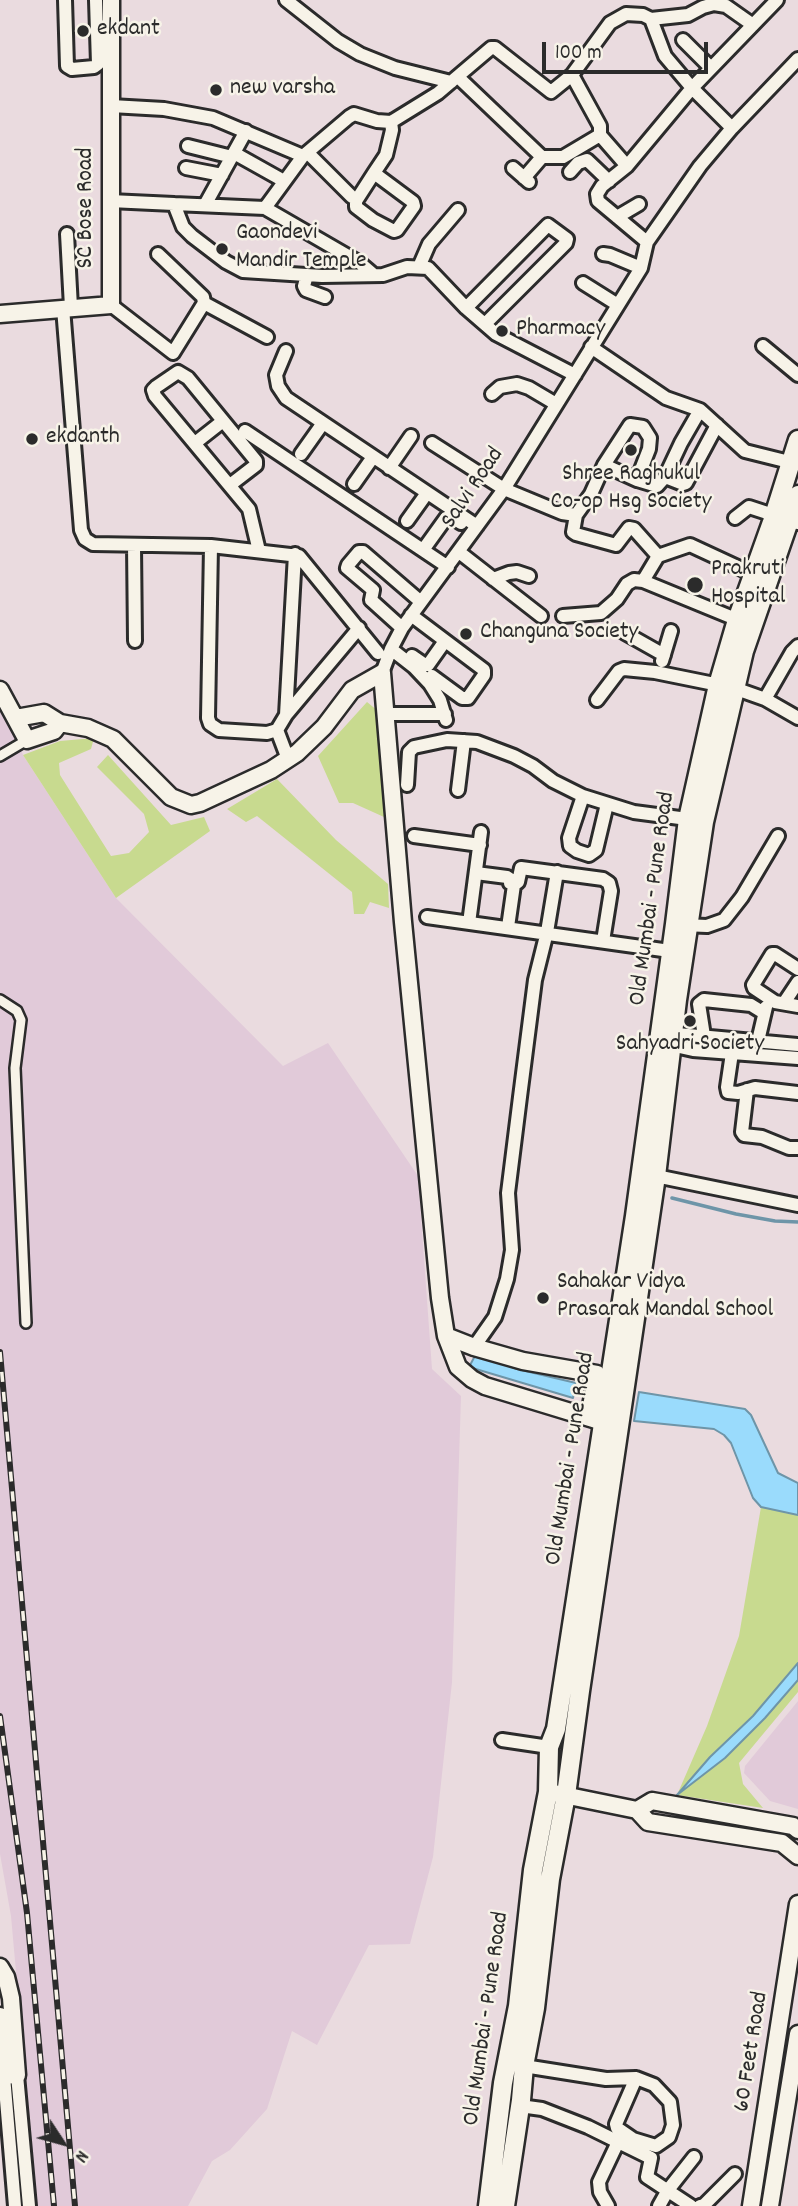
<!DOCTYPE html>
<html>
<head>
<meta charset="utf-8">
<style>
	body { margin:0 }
	#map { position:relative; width:798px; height:2206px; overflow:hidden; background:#eadbdf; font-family:Dekko,sans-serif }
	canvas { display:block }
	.north { position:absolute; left:28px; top:2108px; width:70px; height:70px; -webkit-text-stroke:5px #f7f3e8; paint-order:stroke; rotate:126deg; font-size:19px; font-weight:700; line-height:28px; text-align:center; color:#2b2b2b }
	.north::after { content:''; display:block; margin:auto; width:24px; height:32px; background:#2b2b2b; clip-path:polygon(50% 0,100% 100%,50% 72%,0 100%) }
	.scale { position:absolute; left:542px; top:42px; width:166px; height:32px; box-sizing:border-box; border:4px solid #2b2b2b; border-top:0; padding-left:9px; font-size:21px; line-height:24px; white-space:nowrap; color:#2b2b2b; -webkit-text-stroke:5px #f7f3e8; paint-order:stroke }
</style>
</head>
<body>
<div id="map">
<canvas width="798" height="2206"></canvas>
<div class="north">N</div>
<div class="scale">100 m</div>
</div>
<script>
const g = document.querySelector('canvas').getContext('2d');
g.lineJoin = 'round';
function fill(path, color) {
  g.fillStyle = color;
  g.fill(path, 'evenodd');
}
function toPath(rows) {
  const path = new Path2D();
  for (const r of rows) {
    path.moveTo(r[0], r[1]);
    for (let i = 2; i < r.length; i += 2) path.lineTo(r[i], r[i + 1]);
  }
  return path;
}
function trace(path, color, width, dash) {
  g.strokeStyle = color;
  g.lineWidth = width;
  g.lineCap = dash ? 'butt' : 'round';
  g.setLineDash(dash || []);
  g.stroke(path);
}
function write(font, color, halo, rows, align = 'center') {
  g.font = font + ' Dekko,sans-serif';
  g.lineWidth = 5;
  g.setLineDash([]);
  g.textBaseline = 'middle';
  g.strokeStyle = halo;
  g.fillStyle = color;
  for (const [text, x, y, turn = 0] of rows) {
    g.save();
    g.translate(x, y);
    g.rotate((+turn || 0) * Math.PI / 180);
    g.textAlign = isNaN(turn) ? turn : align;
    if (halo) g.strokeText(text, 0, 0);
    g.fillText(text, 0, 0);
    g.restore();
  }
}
const built = toPath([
	[0,695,23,755,116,898,283,1066,328,1043,418,1176,432,1369,461,1396,452,1682,433,1857,410,1944,369,1945,317,2045,292,2031,267,2109,230,2150,212,2161,188,2206,37,2206,11,1916,0,1854],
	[798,1701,798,1809,770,1801,744,1773,745,1766]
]);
const green = toPath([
	[367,702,378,711,384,817,353,803,339,803,318,756],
	[94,738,91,749,59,763,60,775,111,856,129,853,149,832,144,814,97,767,108,755,171,825,204,817,210,831,116,898,23,755,60,741],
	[277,779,336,840,388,884,389,908,370,902,364,914,354,914,352,892,257,816,246,822,227,809],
	[761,1507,798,1515,798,1692,739,1763,743,1784,763,1808,677,1795,707,1726,739,1636]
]);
const water = toPath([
	[476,1354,517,1369,576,1383,573,1398,469,1367,476,1354],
	[639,1392,745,1409,751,1415,778,1473,798,1483,798,1515,761,1507,753,1498,731,1443,724,1435,714,1429,634,1421,639,1392],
	[798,1663,798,1680,765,1718,725,1758,677,1795,710,1757,753,1716,798,1663]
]);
const stream = toPath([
	[672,1198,736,1214,775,1221,798,1222]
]);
const pedestrian = toPath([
	[0,756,27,740],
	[0,1000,17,1011,21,1020,15,1068,26,1323]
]);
const minor = toPath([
	[65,0,67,66,72,69,94,67,98,64,96,0],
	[286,0,338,41,360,54,395,68,451,82],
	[651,19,688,15,703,7,714,4,726,6,753,25],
	[683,40,711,68],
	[572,75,600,126,600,135,627,166],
	[458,77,542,157,563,157,600,135],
	[111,106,164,109,213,118,303,156],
	[188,146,232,157],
	[234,153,284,181],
	[308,153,352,197],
	[186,168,222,175],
	[513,168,529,182],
	[570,172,578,163,587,160,609,181],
	[374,173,413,202,414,206,397,230,394,231,373,220,356,207,356,201,374,173,386,155,392,130,391,122],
	[524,178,542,157],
	[110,201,174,204,183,227,192,236,226,262,243,271,322,276,383,275,407,267,428,268,466,308,496,334,575,375],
	[174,204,265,208,360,263,374,275],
	[205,205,246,131],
	[265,208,303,156,349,117,354,114,377,121,391,122,438,93,491,48,495,48,551,92,572,75,610,23,626,14,643,15,651,19,665,56,692,88,732,128],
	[617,217,639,204],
	[67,234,71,307],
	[647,242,700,166,732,128,798,59],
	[158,254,203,297,204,303,267,337],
	[603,254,610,255,641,268],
	[419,267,429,244,458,210],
	[307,275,304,286,306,290,325,297],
	[583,283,618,305],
	[111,305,173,353,204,303],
	[63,308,81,530,85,539,93,544,211,546,208,718,210,724,219,730,267,733,277,730,286,715,359,628],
	[466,308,548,225,567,239,566,243,485,324],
	[763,346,798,375],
	[591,347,666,398,700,410,745,451,797,464],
	[286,351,276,375,278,386,286,398,477,526],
	[492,394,500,387,517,384,529,388,556,404],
	[245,431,448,567],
	[195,443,223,421],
	[432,443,504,489,562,513,576,515,591,494,604,465,630,425,643,427,650,438,649,449,637,480,657,486,665,477,681,443,700,410],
	[301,454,323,423],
	[604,465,637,480],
	[389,468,411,436],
	[665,477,683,484,686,483,717,425],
	[354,484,373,457],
	[230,485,256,465,256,461,188,378,178,372,156,387,153,390,155,396,249,509,259,551],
	[576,515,573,532,576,534,616,545,629,528,634,529,658,556],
	[735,518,749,507,798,523],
	[407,521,427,493],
	[134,545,135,641],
	[211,546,299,556,378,653],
	[423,550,446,518,452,517,461,523],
	[459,552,541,616],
	[493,579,509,573,517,572,529,576],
	[643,581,658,556,690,545,759,577],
	[411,615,484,670,484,675,468,698,462,698,432,676],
	[563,616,601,613,617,599,627,584,634,580,643,581,743,622],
	[402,628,371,600,373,590,347,568,348,565,359,552,363,552,421,602],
	[625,633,664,655],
	[391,649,414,667,430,684,440,700,446,720],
	[412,656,425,665,428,665,445,641],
	[662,661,671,631],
	[382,673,391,649,402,628,504,489,641,268,647,242,598,201,597,194,602,186,627,166,692,88,777,0],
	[765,699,792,652,798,646],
	[597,700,619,671,624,669,655,672,734,688,765,699,798,718],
	[387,714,445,714],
	[286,715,295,554],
	[277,730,288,759],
	[407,785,409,752,414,747,447,740,477,742,514,756,533,766,553,781,583,796,634,812,695,820],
	[458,790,464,741],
	[583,796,569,838,570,846,577,851,589,855,596,850,607,804],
	[414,836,480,845],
	[476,873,507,877,510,879,510,883,514,885],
	[427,917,677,952],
	[469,923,481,832],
	[683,925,707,926,724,920,742,897,778,836],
	[508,927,514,885,518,882,521,868,603,879,609,883,611,891,603,941],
	[798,969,775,954,772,954,753,985,754,988,775,1002,798,1006],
	[784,1003,798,982],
	[666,1033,798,1045],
	[704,1036,699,1004,704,1000,751,1005,764,1013],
	[758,1041,766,1007],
	[666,1044,693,1050,798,1058],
	[732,1053,727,1087,728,1092,738,1093,755,1088,798,1093],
	[747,1090,742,1132,744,1135,762,1137,789,1148,798,1148],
	[651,1175,798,1205],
	[474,1347,495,1317,507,1279,512,1250,508,1193,520,1097,535,980,547,932,557,872],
	[502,1740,549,1747],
	[524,2066,606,2079,636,2078,654,2085,670,2102,673,2125,669,2137,656,2146,633,2139,617,2128,616,2124,636,2078],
	[17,2075,29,2206],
	[4,2076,15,2206],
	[520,2106,542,2109,588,2127,651,2158,647,2177,691,2206],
	[608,2206,600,2192,599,2182,618,2142],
	[659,2206,668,2190,694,2157],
	[700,2206,704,2205,735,2174]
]);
const tertiary = toPath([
	[0,314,111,305,111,0],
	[0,690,27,740,54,731,60,723,88,728,113,739,171,797,191,805,200,803,271,770,297,753,324,727,352,690,382,673,403,922,440,1298,446,1336,458,1367,472,1379,485,1386,613,1425],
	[16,718,44,713,60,723],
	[446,1336,474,1347,523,1361,597,1374,589,1417],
	[554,1793,637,1810,648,1822,782,1843,798,1856],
	[637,1810,652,1801,793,1826,798,1830],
	[0,1967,6,1977,11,1998,17,2075,0,2076],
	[0,2016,4,2076],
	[751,2206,798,1904],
	[770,2206,798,2034]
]);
const secondary = toPath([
	[488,2206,503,2083,518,2006,533,1870,548,1792,549,1747,556,1729,635,1216,675,924,688,819,718,685,737,620,772,522,798,440],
	[505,2206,521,2100,524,2066,535,2008,550,1879,566,1795,580,1691,656,1176,677,1000,704,822,744,651,798,495]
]);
const rail = toPath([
	[0,1352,75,2206],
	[0,1716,27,1913,54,2206]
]);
const markers = [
	[83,31,7,"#2b2b2b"],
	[216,90,7,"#2b2b2b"],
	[222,249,7,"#2b2b2b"],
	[502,331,7,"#2b2b2b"],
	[32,439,7,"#2b2b2b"],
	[631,450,7,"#2b2b2b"],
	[695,585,9,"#2b2b2b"],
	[466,634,7,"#2b2b2b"],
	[690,1021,7,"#2b2b2b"],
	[543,1298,7,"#2b2b2b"]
];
const poiNames = [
	["ekdant",97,31],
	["new varsha",230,90],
	["Gaondevi",236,235],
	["Mandir Temple",236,263],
	["Pharmacy",516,331],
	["ekdanth",46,439],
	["Shree Raghukul",631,476,"center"],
	["Co-op Hsg Society",631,504,"center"],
	["Prakruti",711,571],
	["Hospital",711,599],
	["Changuna Society",480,634],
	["Sahyadri Society",690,1046,"center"],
	["Sahakar Vidya",557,1284],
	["Prasarak Mandal School",557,1312]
];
const streetNames = [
	["SC Bose Road",88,208,-90],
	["Salvi Road",474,489,-56],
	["Old Mumbai - Pune Road",654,899,-82],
	["Old Mumbai - Pune Road",572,1459,-81],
	["Old Mumbai - Pune Road",488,2019,-82],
	["60 Feet Road",753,2052,-81]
];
fill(built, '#e1cad9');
fill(green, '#c8da8f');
fill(water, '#9adbfc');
trace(water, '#6e95a8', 2);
trace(stream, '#6e95a8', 3.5);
trace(pedestrian, '#2b2b2b', 14);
trace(minor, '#2b2b2b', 18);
trace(tertiary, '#2b2b2b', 21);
trace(secondary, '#2b2b2b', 23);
trace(pedestrian, '#f7f3e8', 9);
trace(minor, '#f7f3e8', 12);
trace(tertiary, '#f7f3e8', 16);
trace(secondary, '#f7f3e8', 18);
trace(rail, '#2b2b2b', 6);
trace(rail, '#f7f3e8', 3.5, [10]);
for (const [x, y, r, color] of markers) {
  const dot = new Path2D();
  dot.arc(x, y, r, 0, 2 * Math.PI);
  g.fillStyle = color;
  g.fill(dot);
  trace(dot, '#f7f3e8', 2.5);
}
write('24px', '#2b2b2b', '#f7f3e8', poiNames, 'left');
write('24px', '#2b2b2b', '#f7f3e8', streetNames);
</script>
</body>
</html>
